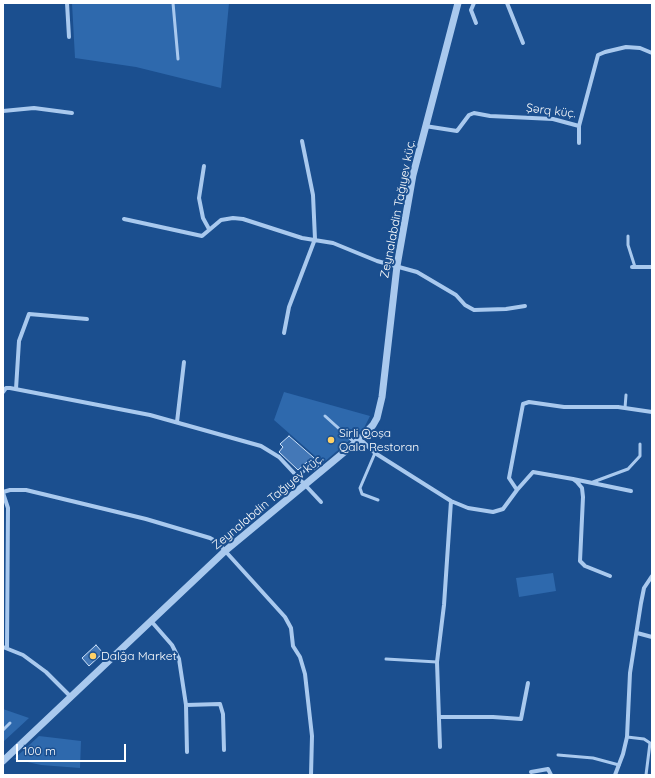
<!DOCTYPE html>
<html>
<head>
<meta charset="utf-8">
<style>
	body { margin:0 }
	#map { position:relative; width:655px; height:778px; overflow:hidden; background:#1b4f8f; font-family:Quicksand,sans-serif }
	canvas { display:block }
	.frame { position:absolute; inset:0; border:4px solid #fff; pointer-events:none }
	.scale { position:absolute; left:16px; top:744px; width:110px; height:18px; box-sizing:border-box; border:2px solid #fff; border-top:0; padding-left:5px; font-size:12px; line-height:14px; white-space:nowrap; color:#fff; -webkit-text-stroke:3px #1b4f8f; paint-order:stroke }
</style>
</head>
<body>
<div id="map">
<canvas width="655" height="778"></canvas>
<div class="frame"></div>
<div class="scale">100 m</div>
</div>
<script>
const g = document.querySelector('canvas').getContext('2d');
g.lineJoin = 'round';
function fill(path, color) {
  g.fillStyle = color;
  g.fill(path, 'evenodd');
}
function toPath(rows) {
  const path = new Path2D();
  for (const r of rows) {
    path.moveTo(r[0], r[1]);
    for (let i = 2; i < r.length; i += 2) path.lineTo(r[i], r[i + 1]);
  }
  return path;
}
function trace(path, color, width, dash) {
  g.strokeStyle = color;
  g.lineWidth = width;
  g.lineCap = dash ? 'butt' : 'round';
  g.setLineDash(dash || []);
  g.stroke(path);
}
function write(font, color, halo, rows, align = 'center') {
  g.font = font + ' Quicksand,sans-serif';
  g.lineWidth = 4;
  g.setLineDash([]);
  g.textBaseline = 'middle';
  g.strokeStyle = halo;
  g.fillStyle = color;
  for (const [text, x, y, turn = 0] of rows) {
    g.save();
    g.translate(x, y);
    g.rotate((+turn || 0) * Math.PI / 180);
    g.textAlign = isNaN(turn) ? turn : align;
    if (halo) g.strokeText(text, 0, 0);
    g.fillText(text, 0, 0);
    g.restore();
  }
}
const green = toPath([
	[72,3,229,3,221,88,136,67,75,58],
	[284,392,370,416,364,428,323,463,274,420],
	[553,573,556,591,519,597,516,578],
	[3,709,29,718,3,742],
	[39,736,81,741,80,768,41,765,14,759]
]);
const building = toPath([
	[289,436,321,464,314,470,307,462,298,470,279,452,283,447,280,444,289,436],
	[96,645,103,653,89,666,82,658,96,645]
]);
const service = toPath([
	[173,3,178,59],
	[628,236,628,245,635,267],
	[625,408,626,395],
	[325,416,355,443],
	[375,453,360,488,362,494,378,500],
	[298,476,309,467],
	[593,482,628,469,640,456,640,444],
	[386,659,437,662],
	[3,730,10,723],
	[627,737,644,739,650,743,646,775],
	[558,755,593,758,619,765]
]);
const minor = toPath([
	[67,3,69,37],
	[474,3,471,10,476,23],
	[507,3,523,43],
	[3,111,34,108,72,113],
	[425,126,457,131,469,115,474,113,490,116,553,119,579,126,598,55,605,52,626,47,640,48,652,53],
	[579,126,579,143],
	[204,166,199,198,203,218,209,229],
	[124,219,202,236,221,220,233,218,243,219,302,238,333,243,377,261,417,272,456,295,465,305,474,310,506,309,525,306],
	[632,267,652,267],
	[284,333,289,307,315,239,313,195,302,141],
	[16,389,19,341,29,314,87,319],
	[3,392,6,388,10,388,150,415,261,446,279,457,321,502],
	[177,422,184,362],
	[360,439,375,453,451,501,468,508,493,512,503,509,517,490,509,478,523,404,529,402,564,407,618,407,652,412],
	[573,479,631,491],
	[517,490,533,472,573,479,577,482,582,488,583,497,580,561,585,566,610,576],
	[3,492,10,490,26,490,146,519,210,538,217,542,285,617,291,628,293,646,300,657,305,674,312,736,311,775],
	[3,493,8,508,7,647],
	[151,621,172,645,179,659,186,705,187,752],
	[637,633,652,637],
	[3,647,23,655,46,672,71,697],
	[186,705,220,704,223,714,224,750],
	[439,717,493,717,521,719,528,683],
	[440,747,437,662,444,605,451,501],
	[531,772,548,769,551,775],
	[615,775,623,754,627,737,630,673,641,603,644,588,652,576]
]);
const tertiary = toPath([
	[3,761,225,551,360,439,373,425,377,418,382,397,397,266,413,175,458,3]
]);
const markers = [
	[331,440,4,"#ffd166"],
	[93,656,4,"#ffd166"]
];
const streetNames = [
	["Şərq küç.",551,111,7],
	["Zeynalabdin Tağıyev küç.",398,209,-79],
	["Zeynalabdin Tağıyev küç.",268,502,-40]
];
const poiNames = [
	["Sirli Qoşa",339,433],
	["Qala Restoran",339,447],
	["Dalğa Market",101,656]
];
fill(green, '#2e69ad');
fill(building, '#4478b7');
trace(building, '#cfe3fa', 1);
trace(service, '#a9c9ee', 3);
trace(minor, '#a9c9ee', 4);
trace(tertiary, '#a9c9ee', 7);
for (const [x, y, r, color] of markers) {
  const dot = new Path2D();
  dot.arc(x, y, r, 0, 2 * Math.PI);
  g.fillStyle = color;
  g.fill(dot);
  trace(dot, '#1b4f8f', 1.5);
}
write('12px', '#fff', '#1b4f8f', streetNames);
write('12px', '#fff', '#1b4f8f', poiNames, 'left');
</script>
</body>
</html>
